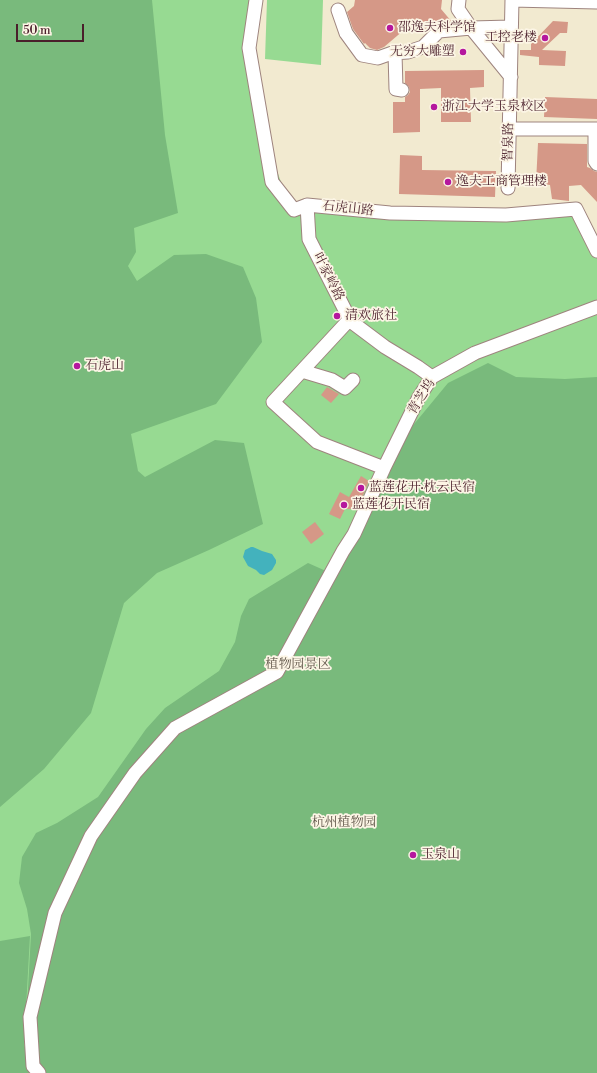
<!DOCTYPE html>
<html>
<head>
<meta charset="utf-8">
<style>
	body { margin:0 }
	#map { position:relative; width:597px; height:1073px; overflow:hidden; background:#f2ead0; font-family:"Libre Bodoni",serif }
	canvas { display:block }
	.scale { position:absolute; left:16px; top:24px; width:68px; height:18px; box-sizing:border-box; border:2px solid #4a1f2b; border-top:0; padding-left:5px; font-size:12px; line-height:14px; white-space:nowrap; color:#4a1f2b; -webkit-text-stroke:3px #fcf5e5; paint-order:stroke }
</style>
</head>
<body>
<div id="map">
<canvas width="597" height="1073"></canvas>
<div class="scale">50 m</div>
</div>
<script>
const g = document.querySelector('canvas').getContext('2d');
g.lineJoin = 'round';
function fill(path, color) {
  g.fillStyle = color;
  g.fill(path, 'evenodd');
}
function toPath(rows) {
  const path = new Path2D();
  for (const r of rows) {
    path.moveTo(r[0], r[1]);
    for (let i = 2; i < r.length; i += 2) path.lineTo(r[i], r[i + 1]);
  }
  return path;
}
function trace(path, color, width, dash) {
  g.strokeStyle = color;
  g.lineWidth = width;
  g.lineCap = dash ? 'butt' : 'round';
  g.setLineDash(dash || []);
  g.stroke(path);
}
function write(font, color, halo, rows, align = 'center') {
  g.font = font + ' "Libre Bodoni","Noto Serif SC",serif';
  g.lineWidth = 3.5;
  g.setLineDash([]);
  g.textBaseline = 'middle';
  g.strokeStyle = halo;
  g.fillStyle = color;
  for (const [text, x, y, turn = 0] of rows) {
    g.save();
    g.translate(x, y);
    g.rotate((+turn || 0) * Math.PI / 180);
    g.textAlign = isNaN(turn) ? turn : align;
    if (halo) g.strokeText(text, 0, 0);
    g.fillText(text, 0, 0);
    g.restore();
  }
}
const green = toPath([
	[0,0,251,0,247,26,264,134,287,199,295,204,463,212,573,204,597,257,597,1073,0,1073],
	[267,0,323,0,321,65,265,59]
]);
const forest = toPath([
	[0,0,152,0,165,135,178,213,134,228,136,252,128,266,137,281,174,255,206,254,243,267,256,298,262,342,216,404,131,434,138,471,145,477,215,440,244,443,263,524,209,550,157,573,124,603,91,713,44,769,0,807],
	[488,363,516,377,565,379,597,377,597,1073,37,1073,25,1043,31,934,27,909,19,883,22,857,36,833,57,823,98,797,146,729,165,708,219,671,235,642,241,616,249,599,308,563,326,571,396,446,448,383],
	[30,936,24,1045,35,1073,0,1073,0,941]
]);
const water = toPath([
	[251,547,253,547,262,551,272,554,276,560,276,563,272,570,264,575,260,574,256,570,248,566,243,557,245,550]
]);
const building = toPath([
	[355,0,442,0,441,9,452,22,438,23,431,28,404,30,384,47,377,50,370,48,365,43,364,44,353,29,347,12,354,6],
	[553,21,568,22,567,33,560,33,542,50,566,51,565,66,539,65,539,57,520,55,520,50,531,50,531,44],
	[484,70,484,87,470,88,471,122,441,122,441,88,420,89,420,132,393,133,393,102,405,102,405,97,408,95,410,92,409,87,405,83,405,71],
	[545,97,597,99,597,119,544,117],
	[538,143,587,144,587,167,590,168,594,171,597,172,597,202,581,185,569,186,569,201,552,199,550,185,536,183],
	[400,155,422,156,422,170,496,171,495,197,399,194],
	[327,387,339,394,331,403,321,395],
	[361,476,369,481,361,500,358,498,352,509,345,509,340,519,329,514,340,492,349,497],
	[315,522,324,534,311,544,302,532]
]);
const minor = toPath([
	[256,0,249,48,272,182,294,210,307,205,390,213,506,215,576,209,597,251],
	[459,0,458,9,471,28,511,77],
	[512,0,597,2],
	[338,10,346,33,362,55,378,58,392,53,408,52,423,47,439,31,471,28,511,27],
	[395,53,396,89,402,90],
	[509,129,597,129],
	[595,129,595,161,597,164],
	[508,188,512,0],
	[307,205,309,239,347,314,349,320,385,347,418,367,432,377],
	[349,320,273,402,317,442,384,468],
	[302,371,332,380,345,388,353,380],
	[39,1073,33,1066,30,1017,55,913,91,836,135,773,175,728,277,672,343,551,354,534,384,468,419,397,432,377,475,353,597,307]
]);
const markers = [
	[390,28,4,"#b5179e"],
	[545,38,4,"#b5179e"],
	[463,52,4,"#b5179e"],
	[434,107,4,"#b5179e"],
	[448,182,4,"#b5179e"],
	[337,316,4,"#b5179e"],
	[77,366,4,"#b5179e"],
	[361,488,4,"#b5179e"],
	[344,505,4,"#b5179e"],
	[413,855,4,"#b5179e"]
];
const poiNames = [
	["邵逸夫科学馆",398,28],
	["工控老楼",537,38,"right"],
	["无穷大雕塑",455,52,"right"],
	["浙江大学玉泉校区",442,107],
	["逸夫工商管理楼",456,182],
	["清欢旅社",345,316],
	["石虎山",85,366],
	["蓝莲花开·枕云民宿",369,488],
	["蓝莲花开民宿",352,505],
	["玉泉山",421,855]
];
const streetNames = [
	["智泉路",509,142,-89],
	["石虎山路",348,209,6],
	["叶家岭路",328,277,63],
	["青芝坞",422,397,-58]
];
const parkNames = [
	["植物园景区",298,665],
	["杭州植物园",344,823]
];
fill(green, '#97da92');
fill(forest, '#79ba7c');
fill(water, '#43b2bd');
fill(building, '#d59887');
trace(minor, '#9e847e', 15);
trace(minor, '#fff', 13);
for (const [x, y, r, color] of markers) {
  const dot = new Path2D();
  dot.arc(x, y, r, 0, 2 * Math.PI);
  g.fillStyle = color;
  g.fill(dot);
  trace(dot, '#fcf5e5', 1.5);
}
write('13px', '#4a1f2b', '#fcf5e5', poiNames, 'left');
write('13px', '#4a1f2b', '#fcf5e5', streetNames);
write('13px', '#61574a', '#fcf5e5', parkNames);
</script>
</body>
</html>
